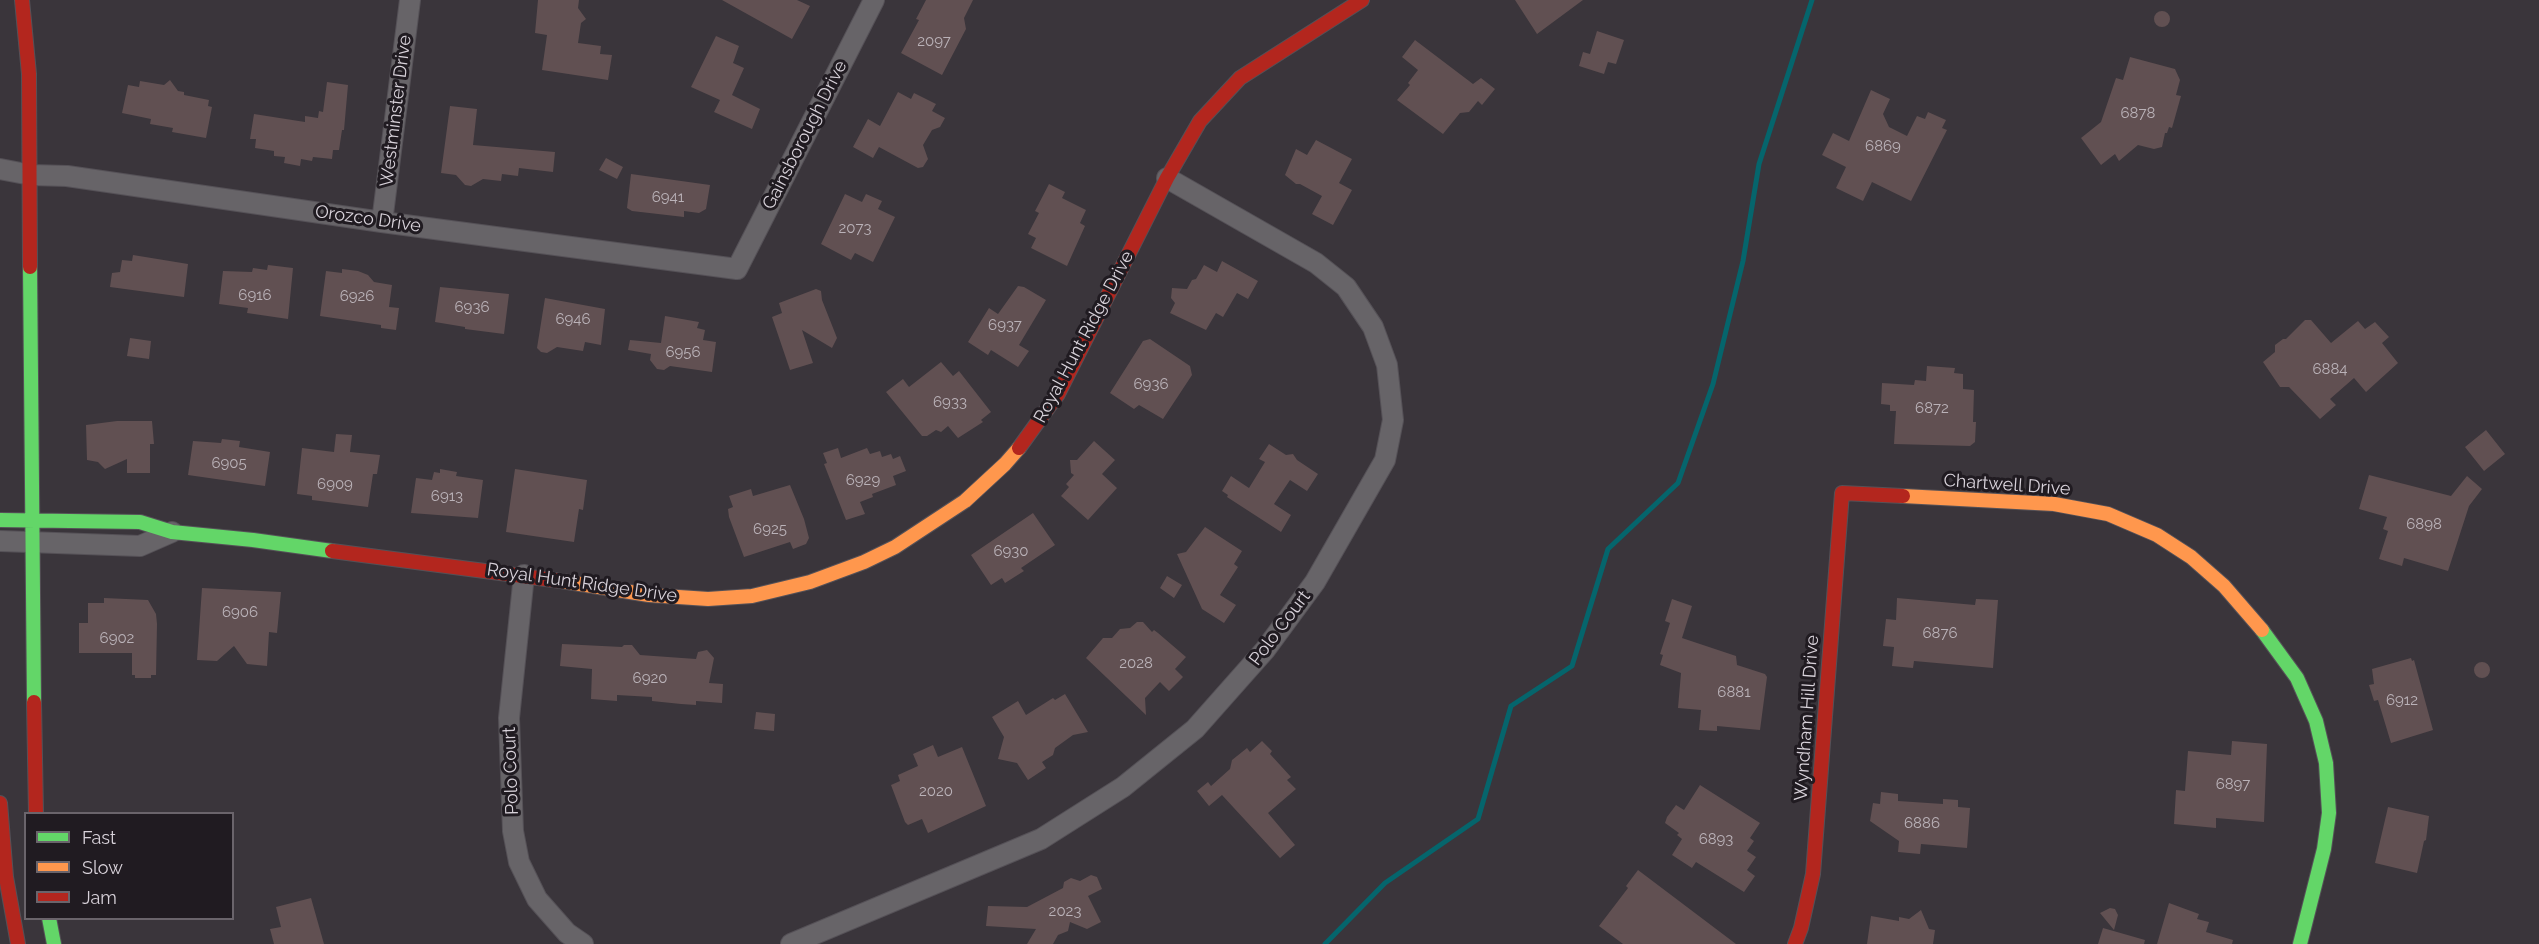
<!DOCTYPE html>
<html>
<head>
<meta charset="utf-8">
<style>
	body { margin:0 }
	#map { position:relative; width:2539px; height:944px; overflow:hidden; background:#3a353b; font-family:Raleway,sans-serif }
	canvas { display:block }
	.legend { position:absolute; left:24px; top:812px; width:210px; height:108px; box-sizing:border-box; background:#201b21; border:2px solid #6a646b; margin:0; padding:8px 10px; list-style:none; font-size:18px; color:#d8d2da }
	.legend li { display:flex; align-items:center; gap:12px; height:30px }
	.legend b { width:30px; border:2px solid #6a646b }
</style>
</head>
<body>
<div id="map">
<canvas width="2539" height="944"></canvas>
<ul class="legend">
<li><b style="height:8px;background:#63d668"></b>Fast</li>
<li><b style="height:8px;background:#ff974d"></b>Slow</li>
<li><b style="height:8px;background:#b3261e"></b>Jam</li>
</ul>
</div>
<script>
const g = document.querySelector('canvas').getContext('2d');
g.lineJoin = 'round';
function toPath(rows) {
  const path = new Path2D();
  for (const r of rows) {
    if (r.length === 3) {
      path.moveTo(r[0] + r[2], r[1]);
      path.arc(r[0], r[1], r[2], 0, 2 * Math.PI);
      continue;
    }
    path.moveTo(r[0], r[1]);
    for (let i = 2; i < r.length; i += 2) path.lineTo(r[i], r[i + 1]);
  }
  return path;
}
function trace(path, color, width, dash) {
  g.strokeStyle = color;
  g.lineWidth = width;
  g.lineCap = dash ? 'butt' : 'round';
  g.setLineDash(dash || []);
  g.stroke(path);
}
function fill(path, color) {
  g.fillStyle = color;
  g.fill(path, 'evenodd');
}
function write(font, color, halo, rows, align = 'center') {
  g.font = font + ' Raleway,sans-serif';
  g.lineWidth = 6;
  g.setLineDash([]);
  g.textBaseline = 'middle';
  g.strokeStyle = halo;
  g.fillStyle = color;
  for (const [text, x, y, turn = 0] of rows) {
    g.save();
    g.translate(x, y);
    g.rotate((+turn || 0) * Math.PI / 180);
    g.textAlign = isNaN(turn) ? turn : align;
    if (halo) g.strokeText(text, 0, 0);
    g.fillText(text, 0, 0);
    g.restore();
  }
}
const stream = toPath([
	[1325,944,1385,883,1478,819,1511,706,1572,666,1608,549,1678,483,1713,384,1743,261,1759,164,1812,0]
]);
const building = toPath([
	[538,0,579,0,578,8,586,19,581,23,578,43,601,46,600,54,612,55,608,80,542,70,547,35,535,33],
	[722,0,797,0,810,6,792,39],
	[926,0,973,0,964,18,966,29,942,75,901,53,919,20,916,19],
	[1515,0,1583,0,1537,34],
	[2162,19,8],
	[1597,31,1624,40,1616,64,1608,62,1604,74,1579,66,1583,52,1590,54],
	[716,36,739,46,733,63,744,68,732,95,760,109,752,129,714,112,720,100,691,87],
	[1415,40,1473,84,1481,78,1495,89,1482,105,1478,101,1469,112,1460,113,1443,134,1397,100,1410,85,1408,83,1418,70,1402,57],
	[2130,57,2175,69,2180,80,2176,95,2181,96,2172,128,2169,127,2167,133,2165,133,2162,147,2154,149,2138,145,2119,161,2115,154,2101,165,2081,138,2101,122,2116,78,2123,80],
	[170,80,178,91,184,92,184,95,209,100,208,106,212,107,206,138,172,132,173,128,150,124,151,119,122,113,128,85,139,87,140,81,164,85],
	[327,82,348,85,344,130,342,130,339,150,333,150,332,159,313,157,312,161,301,159,300,166,284,163,285,157,274,156,274,151,255,148,256,139,250,139,254,114,305,122,305,116,318,118,319,111,323,112],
	[1871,90,1890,99,1883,114,1889,127,1907,136,1917,116,1925,119,1928,112,1946,120,1942,128,1947,130,1911,201,1872,182,1863,201,1836,188,1846,167,1822,155,1833,133,1849,141],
	[898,92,911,99,914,93,936,104,932,111,945,118,940,127,932,130,923,145,928,159,923,167,918,168,879,147,873,158,853,147,868,119,880,126],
	[450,106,477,109,473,145,555,152,553,172,519,168,518,176,502,174,501,181,483,179,471,186,465,185,456,175,441,173],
	[1316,140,1352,159,1339,183,1352,190,1333,225,1312,214,1322,196,1300,184,1296,184,1285,175,1296,149,1307,155],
	[606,158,623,167,617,179,599,170],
	[631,174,710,185,706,209,699,213,684,211,684,217,632,211,627,208],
	[1049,184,1065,192,1062,198,1086,210,1080,223,1085,226,1067,266,1031,248,1036,238,1028,234,1039,213,1035,211],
	[845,194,862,202,866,194,882,201,878,209,895,217,873,262,855,253,851,260,821,244],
	[133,255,188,264,184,297,110,287,112,273,120,272,122,260,132,261],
	[1222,261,1258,281,1248,299,1237,293,1223,317,1216,313,1206,330,1170,313,1175,303,1171,298,1172,288,1187,289,1192,280,1196,279,1204,265,1217,272],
	[268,265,293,268,288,319,247,313,248,308,219,304,223,271,252,272,253,268,267,270],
	[342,269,358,271,368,275,374,282,392,285,389,307,399,308,396,330,381,328,381,325,320,316,326,271,342,273],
	[1018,286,1024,287,1046,300,1019,345,1029,351,1018,367,991,350,988,355,968,342,989,308,998,314],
	[440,287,509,294,504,334,465,329,465,327,435,322],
	[816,289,821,291,822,300,837,338,832,348,802,330,813,363,790,370,772,317,782,313,779,303],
	[545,298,605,309,601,345,585,342,583,351,557,347,547,353,541,352,537,348],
	[665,316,699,322,697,328,705,330,703,340,716,342,712,372,670,366,664,370,657,369,650,360,651,354,628,350,630,340,661,343],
	[2305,320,2311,320,2331,343,2358,321,2365,329,2375,322,2389,337,2382,343,2398,363,2366,392,2354,378,2330,399,2336,405,2320,419,2289,387,2280,387,2263,362,2275,352,2275,345,2283,339,2286,339],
	[130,338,151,341,149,359,127,356],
	[1150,339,1190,366,1192,375,1163,419,1139,405,1134,409,1110,393,1143,341],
	[941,362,953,376,959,371,991,412,981,420,983,422,958,438,948,426,941,432,936,430,927,436,922,436,886,392,903,379,909,387],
	[1927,366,1955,368,1954,373,1963,374,1963,389,1974,390,1973,422,1976,422,1975,442,1970,446,1894,444,1896,411,1890,411,1890,405,1881,404,1882,383,1914,385,1915,380,1926,381],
	[117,421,152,421,154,444,150,444,150,473,127,473,127,459,105,469,98,462,87,460,86,425],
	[2486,430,2505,454,2484,471,2465,447],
	[336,434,352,435,350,452,380,455,377,474,373,474,368,507,312,500,312,496,297,494,302,448,334,452],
	[222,439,240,441,239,447,270,452,265,486,188,475,193,441,221,443],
	[1094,441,1115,460,1102,474,1117,488,1088,520,1061,496,1069,487,1066,484,1074,475,1071,473,1070,460,1077,460],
	[1269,444,1286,455,1293,454,1297,460,1318,474,1307,491,1290,480,1274,504,1291,515,1281,532,1227,497,1228,495,1222,491,1231,476,1249,488,1265,462,1259,459],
	[838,448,841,458,867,448,870,454,880,451,882,457,891,454,893,459,900,456,906,471,893,476,896,485,872,494,873,497,860,502,865,514,846,520,824,464,827,463,823,453],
	[440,469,457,472,456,476,483,480,478,518,411,513,416,478,432,480,434,472,440,473],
	[515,469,587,480,583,510,579,509,574,542,506,532],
	[2369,475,2451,496,2467,476,2482,489,2469,506,2448,571,2404,558,2402,566,2379,559,2388,531,2383,529,2387,517,2359,509],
	[790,485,804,519,809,538,806,544,793,549,790,542,744,557,729,517,728,509,733,507,729,496,751,489,753,496],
	[1033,513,1055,545,1021,568,1024,571,1005,583,1002,578,991,585,971,555],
	[1205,527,1242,551,1234,564,1238,567,1220,595,1236,605,1224,623,1202,609,1177,554,1186,552],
	[1167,576,1182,585,1174,598,1160,588],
	[202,588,281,592,277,633,269,632,267,666,247,664,234,646,217,661,197,660],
	[104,598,148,600,156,614,157,624,156,675,151,675,151,678,135,678,135,675,132,675,132,653,79,653,79,623,88,623,88,603,104,603],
	[1897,598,1975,605,1976,599,1998,600,1993,668,1914,661,1913,668,1892,666,1894,647,1883,646,1886,619,1896,620],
	[1672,599,1692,606,1682,638,1736,656,1737,665,1765,674,1767,677,1760,730,1717,726,1717,731,1699,730,1701,710,1678,708,1681,673,1660,665,1663,655,1660,654,1670,623,1665,621],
	[1137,622,1143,622,1152,632,1154,630,1158,633,1186,657,1175,669,1183,677,1169,691,1160,682,1145,698,1146,715,1086,658,1103,638,1112,638,1120,629,1130,628],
	[562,644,622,647,624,645,632,645,640,655,696,659,698,652,707,650,714,658,709,683,723,684,722,703,696,701,696,705,681,704,652,701,652,697,617,695,617,701,591,699,592,669,560,666],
	[2411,658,2412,661,2414,660,2433,730,2391,743,2378,700,2374,701,2369,685,2374,684,2372,669],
	[2482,670,8],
	[1065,694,1088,732,1073,735,1055,748,1053,755,1042,762,1046,768,1028,780,1017,763,998,759,1004,737,992,717,1018,701,1026,715,1053,698,1055,700],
	[756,712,775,714,774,731,754,729],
	[1262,741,1272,751,1270,754,1291,777,1287,780,1296,789,1268,813,1295,845,1280,858,1222,795,1209,806,1197,791,1208,782,1211,786,1230,769,1232,760,1247,748,1250,752],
	[2232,741,2267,744,2264,822,2216,818,2216,828,2174,824,2176,790,2185,791,2188,751,2231,755],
	[933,745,938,757,962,747,986,806,928,833,922,819,908,825,905,822,891,785,900,781,898,775,918,766,913,754],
	[1700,785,1760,823,1750,838,1754,841,1747,851,1756,857,1747,870,1755,876,1744,892,1696,862,1692,868,1672,855,1682,839,1677,835,1679,833,1665,823,1667,817,1676,805,1684,810],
	[1881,792,1898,794,1898,801,1943,804,1943,799,1958,800,1958,807,1970,808,1967,848,1921,844,1920,854,1898,852,1899,841,1870,821,1873,803,1880,804],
	[2388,807,2429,816,2426,840,2424,841,2417,873,2375,863],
	[1638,870,1736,944,1623,944,1599,926,1628,888,1626,886],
	[1091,875,1097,877,1102,889,1088,896,1101,922,1087,929,1070,922,1068,931,1058,935,1053,944,1027,944,1036,929,986,926,988,906,1027,907,1063,888,1064,882,1071,878,1080,881],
	[311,898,324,944,274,944,270,929,281,927,276,907],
	[2169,903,2199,914,2197,919,2209,922,2206,932,2233,940,2232,944,2157,944],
	[2110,908,2115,909,2118,915,2114,930,2100,913],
	[1921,910,1929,929,1935,930,1933,944,1867,944,1871,916,1899,921,1899,917,1909,919],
	[2103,928,2145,940,2144,944,2098,944]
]);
const street = toPath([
	[0,169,31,175,67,176,382,222,737,269,874,0],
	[382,222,410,0],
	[0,541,140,546,172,532],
	[524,575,509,718,513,831,519,862,537,899,567,933,583,944],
	[791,944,1041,839,1123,787,1195,729,1265,650,1315,582,1385,460,1393,420,1387,365,1373,327,1346,287,1316,263,1167,178]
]);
const fast = toPath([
	[30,267,34,702],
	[0,520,140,522,172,532,253,540,332,551],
	[2262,630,2297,678,2316,721,2326,763,2329,813,2324,849,2300,944],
	[49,918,54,944]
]);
const slow = toPath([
	[1903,496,2054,504,2108,514,2157,535,2191,557,2224,586,2262,630],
	[561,581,649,595,708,599,752,596,810,582,864,562,895,547,965,501,1005,464,1019,448]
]);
const jam = toPath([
	[22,0,29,74,30,267],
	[1019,448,1058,394,1167,178,1200,121,1240,78,1362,0],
	[332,551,561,581],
	[34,702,36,814],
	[0,803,6,877,18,944],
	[1795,944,1801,928,1813,874,1842,493,1903,496]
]);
const numberNames = [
	["2097",934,41],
	["6878",2138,113],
	["6869",1883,146],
	["6941",668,197],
	["2073",855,228],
	["6916",255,295],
	["6926",357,296],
	["6936",472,307],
	["6946",573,319],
	["6937",1005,325],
	["6956",683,352],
	["6884",2330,369],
	["6936",1151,384],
	["6933",950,402],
	["6872",1932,408],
	["6905",229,463],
	["6929",863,480],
	["6909",335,484],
	["6913",447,496],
	["6898",2424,524],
	["6925",770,529],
	["6930",1011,551],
	["6906",240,612],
	["6876",1940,633],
	["6902",117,638],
	["2028",1136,663],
	["6920",650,678],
	["6881",1734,692],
	["6912",2402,700],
	["6897",2233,784],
	["2020",936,791],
	["6886",1922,823],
	["6893",1716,839],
	["2023",1065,911]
];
const streetNames = [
	["Westminster Drive",396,111,-83],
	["Gainsborough Drive",805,135,-63],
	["Orozco Drive",368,219,8],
	["Royal Hunt Ridge Drive",1084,337,-62],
	["Chartwell Drive",2007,485,4],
	["Royal Hunt Ridge Drive",582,583,8],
	["Polo Court",1280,628,-53],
	["Wyndham Hill Drive",1807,718,-86],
	["Polo Court",511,771,-92]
];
trace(stream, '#05656c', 5);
fill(building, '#615052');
trace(street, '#555157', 22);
trace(fast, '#555157', 16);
trace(slow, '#555157', 16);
trace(jam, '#555157', 16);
trace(street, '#676468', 20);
trace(fast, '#63d668', 14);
trace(slow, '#ff974d', 14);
trace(jam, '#b3261e', 14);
write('15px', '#bab2b8', null, numberNames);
write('18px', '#d8d2da', '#201b21', streetNames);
</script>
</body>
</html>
